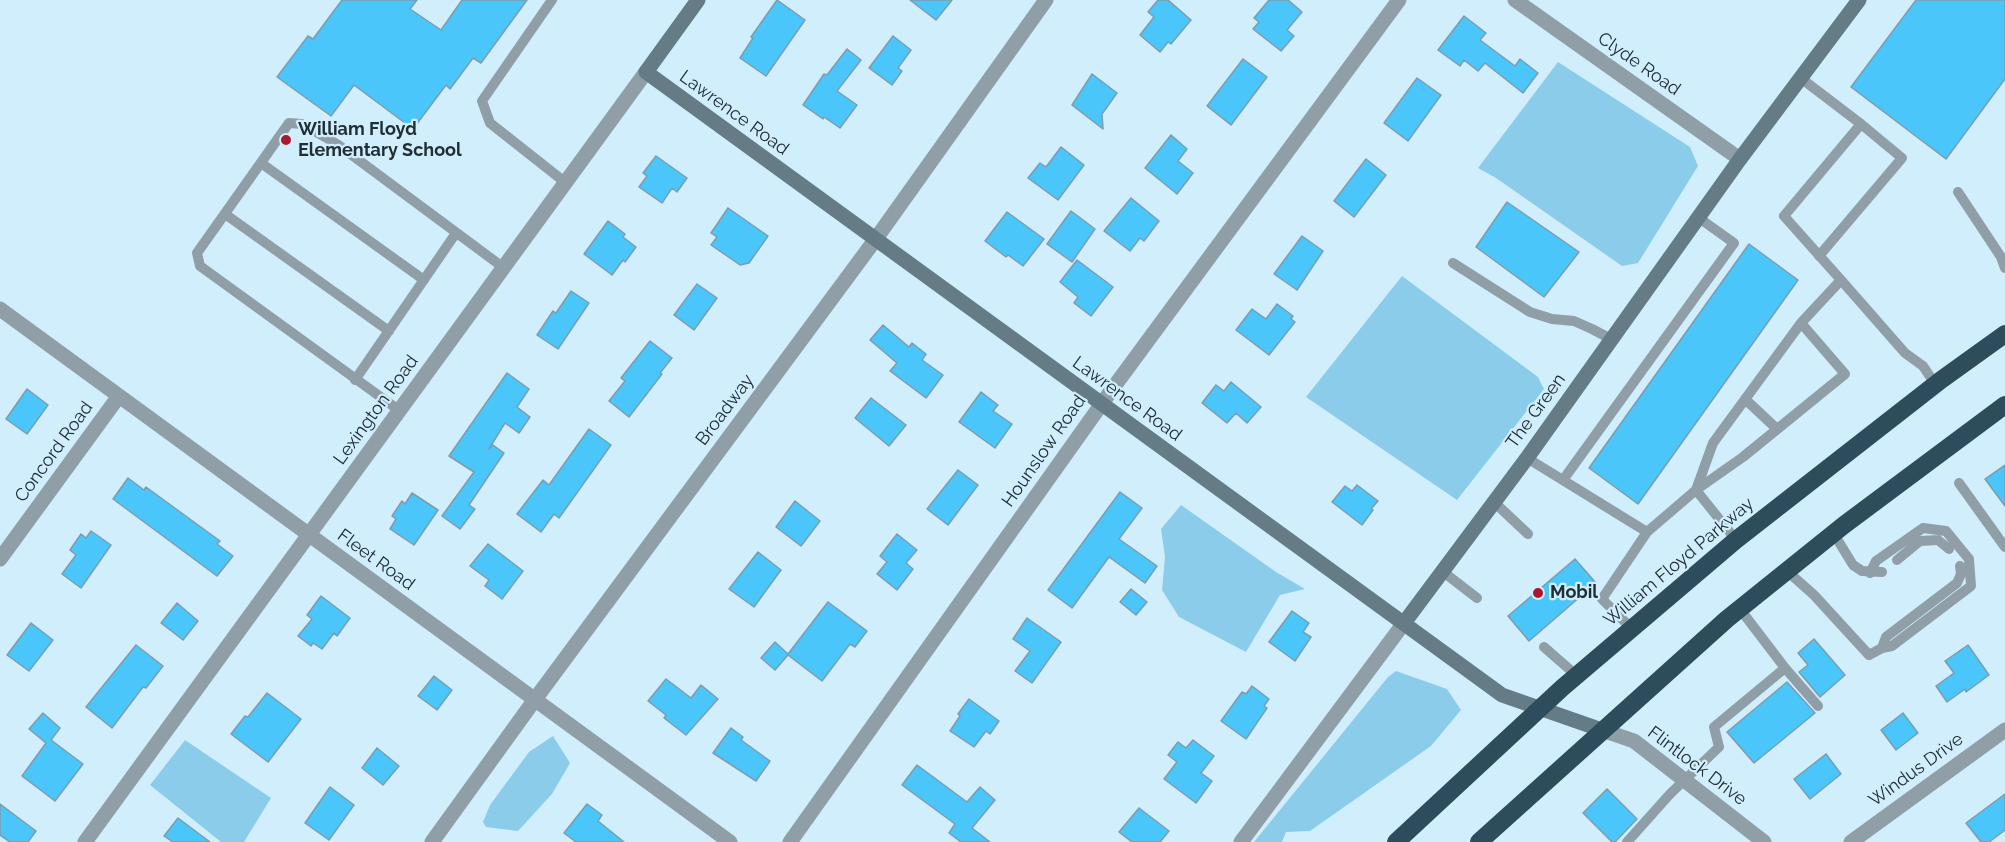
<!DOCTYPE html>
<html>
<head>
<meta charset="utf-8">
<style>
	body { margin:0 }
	canvas { display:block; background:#d1eefd }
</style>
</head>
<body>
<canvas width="2005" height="842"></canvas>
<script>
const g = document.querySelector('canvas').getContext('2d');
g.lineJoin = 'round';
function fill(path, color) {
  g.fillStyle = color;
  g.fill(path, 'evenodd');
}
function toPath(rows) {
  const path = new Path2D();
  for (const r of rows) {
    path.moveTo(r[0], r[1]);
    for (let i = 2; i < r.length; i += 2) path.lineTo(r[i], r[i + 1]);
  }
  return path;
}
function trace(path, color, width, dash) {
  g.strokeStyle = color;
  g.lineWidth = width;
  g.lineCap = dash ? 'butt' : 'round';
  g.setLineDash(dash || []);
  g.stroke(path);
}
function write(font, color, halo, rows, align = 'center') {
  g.font = font + ' Raleway,sans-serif';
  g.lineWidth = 4.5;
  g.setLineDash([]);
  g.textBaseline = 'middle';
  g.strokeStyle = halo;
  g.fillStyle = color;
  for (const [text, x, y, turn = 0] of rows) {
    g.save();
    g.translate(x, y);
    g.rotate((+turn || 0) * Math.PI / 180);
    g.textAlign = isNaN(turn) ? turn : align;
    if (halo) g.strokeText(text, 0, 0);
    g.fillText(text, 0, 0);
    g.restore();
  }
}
const green = toPath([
	[1558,62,1690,147,1698,166,1638,263,1622,266,1496,178,1478,168],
	[1402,276,1538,377,1544,389,1457,500,1306,397],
	[1181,505,1276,572,1305,589,1280,595,1246,652,1179,617,1162,590,1165,557,1161,529],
	[1396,671,1447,689,1461,710,1431,746,1310,831,1286,832,1282,842,1254,842,1388,677],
	[553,736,570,763,552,794,518,831,486,827,483,822,490,805,529,752],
	[185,740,271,798,244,842,221,842,150,785]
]);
const building = toPath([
	[342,0,417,0,410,9,441,30,462,0,527,0,481,63,473,58,450,89,446,85,413,129,354,85,331,116,277,77,308,36,313,39,342,0],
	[777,0,805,20,766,76,740,58,753,38,751,37,777,0],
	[910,0,952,0,936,20,910,0],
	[1158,0,1168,0,1191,20,1171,44,1168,42,1160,52,1140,35,1154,17,1148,12,1158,0],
	[1269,0,1288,0,1302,12,1287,30,1294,36,1281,51,1253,29,1259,22,1254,18,1269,0],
	[1916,0,2005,0,2005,79,1946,159,1851,87,1916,0],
	[1464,16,1486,33,1480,40,1515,66,1520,59,1538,73,1523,93,1485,63,1478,71,1464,60,1460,66,1438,50,1464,16],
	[893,36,911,50,898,68,902,71,892,85,869,68,893,36],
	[847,49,861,60,837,91,857,105,840,128,824,117,823,119,803,105,824,74,827,75,847,49],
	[1243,59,1267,77,1231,125,1207,106,1243,59],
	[1092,74,1117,93,1102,114,1103,129,1072,105,1092,74],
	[1417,78,1441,95,1408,141,1384,123,1417,78],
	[1171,135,1187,149,1178,161,1193,173,1177,194,1145,168,1171,135],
	[1061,147,1084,165,1058,200,1028,178,1040,163,1046,167,1061,147],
	[656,156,687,178,677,192,672,188,662,203,639,187,647,176,643,173,656,156],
	[1366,159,1386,175,1354,217,1334,201,1366,159],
	[1131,198,1159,221,1144,241,1140,238,1130,251,1104,231,1131,198],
	[1507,202,1579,252,1544,297,1476,247,1507,202],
	[728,208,768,236,749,263,740,265,711,245,717,237,711,233,728,208],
	[1071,211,1095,229,1072,262,1047,244,1071,211],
	[1007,212,1044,239,1023,266,1008,255,1006,257,985,241,1007,212],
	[608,221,625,234,623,237,636,247,625,262,623,260,612,275,584,254,608,221],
	[1302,236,1323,251,1297,290,1274,274,1302,236],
	[1749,244,1798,280,1638,504,1589,468,1749,244],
	[1077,260,1113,287,1091,316,1074,303,1078,297,1060,282,1077,260],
	[697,284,717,298,694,330,674,315,697,284],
	[571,291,589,303,558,349,537,335,553,311,556,313,571,291],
	[1277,304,1293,316,1291,319,1295,322,1269,355,1236,330,1252,309,1266,319,1277,304],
	[883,325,909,347,912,343,926,354,922,360,943,375,926,398,890,371,897,363,870,340,883,325],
	[650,341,672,358,660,373,662,374,629,417,609,401,625,381,621,378,650,341],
	[507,373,529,389,517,407,530,417,519,433,505,423,489,449,493,445,504,453,469,505,475,509,460,529,442,516,474,472,449,456,507,373],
	[1231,382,1261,407,1247,423,1236,413,1227,423,1202,403,1216,385,1224,391,1231,382],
	[27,389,48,405,27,434,6,419,27,389],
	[981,392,998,405,993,411,1012,424,995,448,959,422,981,392],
	[871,398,906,425,889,446,855,418,871,398],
	[589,429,611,445,559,518,554,514,541,532,517,514,543,480,549,485,589,429],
	[2005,465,2005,506,1985,479,2005,465],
	[958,470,978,485,948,525,927,509,958,470],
	[128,478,144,490,146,487,220,541,217,544,233,556,217,576,113,499,128,478],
	[1357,485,1378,501,1371,509,1373,510,1362,525,1332,502,1345,486,1352,491,1357,485],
	[1120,492,1142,508,1119,539,1157,566,1145,583,1109,557,1072,608,1048,590,1120,492],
	[412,493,438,510,414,545,390,529,396,519,392,516,402,501,405,504,412,493],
	[795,501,820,521,801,546,776,527,795,501],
	[91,531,111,545,81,588,62,574,76,555,70,550,81,534,86,538,91,531],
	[897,534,917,550,906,563,913,569,897,590,877,574,887,562,880,556,897,534],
	[488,544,523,571,502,599,485,586,489,580,470,566,488,544],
	[758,552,781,570,754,607,729,589,758,552],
	[1575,559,1596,583,1529,641,1508,616,1575,559],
	[1131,589,1147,602,1136,615,1120,602,1131,589],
	[321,596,350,618,337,636,334,633,322,649,313,643,311,646,298,636,312,619,307,615,321,596],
	[828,602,867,631,855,647,850,644,822,681,788,655,775,670,761,658,775,642,788,654,828,602],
	[177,603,198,621,183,640,161,623,177,603],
	[1292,611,1309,623,1303,632,1311,637,1295,661,1269,642,1292,611],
	[1027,618,1061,642,1032,683,1015,671,1030,651,1013,639,1027,618],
	[31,623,53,640,29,671,7,655,31,623],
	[1814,639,1845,675,1820,697,1799,672,1808,665,1798,653,1814,639],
	[136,645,163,666,146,688,143,687,112,728,86,707,136,645],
	[1968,645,1989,675,1966,692,1965,689,1947,702,1936,686,1954,673,1945,661,1968,645],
	[434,676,452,690,437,710,418,696,434,676],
	[666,679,691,698,701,685,718,699,686,735,664,718,666,715,648,701,666,679],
	[1787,682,1815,713,1754,763,1727,732,1787,682],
	[1252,686,1269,699,1264,706,1267,708,1246,739,1221,721,1242,692,1246,694,1252,686],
	[267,693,301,719,268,762,231,734,245,716,248,717,267,693],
	[969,699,999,721,990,734,986,731,974,747,950,731,960,716,958,714,969,699],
	[43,713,60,728,51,740,83,764,55,801,22,776,46,743,29,729,43,713],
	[1903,713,1918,733,1896,750,1881,730,1903,713],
	[731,728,743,737,741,740,770,761,756,781,713,753,731,728],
	[1193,740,1214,756,1201,773,1212,781,1196,803,1164,779,1177,762,1168,755,1178,742,1186,748,1193,740],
	[377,748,399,766,383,785,362,768,377,748],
	[1826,754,1841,774,1810,799,1794,779,1826,754],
	[917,765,967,802,980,787,995,800,972,828,990,842,961,842,949,833,955,824,902,785,917,765],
	[330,787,354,805,329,840,305,823,330,787],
	[1607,789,1637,819,1615,842,1612,842,1583,813,1607,789],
	[2005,794,2005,830,1989,842,1981,842,1966,823,2005,794],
	[0,804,36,831,28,842,10,842,0,835,0,804],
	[587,804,602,815,598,821,624,842,576,842,564,833,587,804],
	[1139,808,1169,831,1160,842,1132,842,1119,832,1139,808],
	[178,818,210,842,173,842,164,836,178,818]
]);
const lane = toPath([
	[552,0,482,101,490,123,566,183],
	[1802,79,1861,124,1784,216,1841,280],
	[261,163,424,280],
	[1958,192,2001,257,2005,268],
	[225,214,389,331],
	[1819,256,1902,158,1861,124],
	[1453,263,1530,312,1552,319,1574,321,1592,329,1611,339],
	[1801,323,1845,374,1743,457,1696,490,1713,443,1801,323],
	[1801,323,1841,280,1905,353,1923,366,1935,384],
	[355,380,456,233],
	[1745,399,1777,429],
	[400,411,200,266,197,253,289,123,302,124,337,144,504,268],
	[1527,458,1647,532,1696,490,1736,540],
	[1563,480,1734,243,1699,218],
	[1959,483,2005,547],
	[1494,502,1528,534],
	[1834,534,1853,565,1862,571,1882,572],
	[1897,560,1920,541,1938,540,1949,549],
	[1442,571,1477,598],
	[1787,571,1814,595,1869,655,1882,648,1892,646,1971,586,1969,559,1946,531,1923,528,1876,561,1870,573],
	[1631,628,1602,599,1647,532],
	[1544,647,1576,675],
	[1882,648,1886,637,1957,583,1961,574,1960,566],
	[1785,668,1818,706],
	[1627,842,1670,794,1719,747,1714,727,1785,668,1740,609]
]);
const street = toPath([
	[1515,0,1740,159],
	[0,309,730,842],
	[0,559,119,396],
	[1602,730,1634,741,1764,842],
	[85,842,646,72],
	[432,842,536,698,875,240,1046,0],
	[790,842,1113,388,1399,0],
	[1241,842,1404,623],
	[1851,842,2005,730]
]);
const secondary = toPath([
	[698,0,646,72,1502,695,1602,730],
	[1404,623,1527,458,1740,159,1859,0]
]);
const highway = toPath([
	[1396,842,1562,688,1736,540,1941,380,2005,334],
	[1479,842,1727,619,1844,525,2005,405]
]);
const markers = [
	[286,140,6,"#ac1730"],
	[1538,593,6,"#ac1730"]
];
const streetNames = [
	["Clyde Road",1639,64,35],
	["Lawrence Road",734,113,36],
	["Lawrence Road",1127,399,36],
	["Lexington Road",376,410,-54],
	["Broadway",725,410,-53],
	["The Green",1536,411,-54],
	["Hounslow Road",1044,451,-55],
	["Concord Road",54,452,-54],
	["Fleet Road",376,560,36],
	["William Floyd Parkway",1679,562,-40],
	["Flintlock Drive",1697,766,37],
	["Windus Drive",1916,770,-36]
];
const poiNames = [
	["William Floyd",298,130],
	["Elementary School",298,151],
	["Mobil",1550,593]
];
fill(green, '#8ccceb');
fill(building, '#4bc6fa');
trace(building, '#7b9daf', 1.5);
trace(lane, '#909fa7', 10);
trace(street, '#909fa7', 15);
trace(secondary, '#657c87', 15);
trace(highway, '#2d4d5c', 18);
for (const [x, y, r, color] of markers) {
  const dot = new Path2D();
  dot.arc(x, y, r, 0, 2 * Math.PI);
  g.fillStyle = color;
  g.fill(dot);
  trace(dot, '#d1eefd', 2);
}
write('18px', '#202e35', '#d1eefd', streetNames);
write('bold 18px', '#202e35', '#d1eefd', poiNames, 'left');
</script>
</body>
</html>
